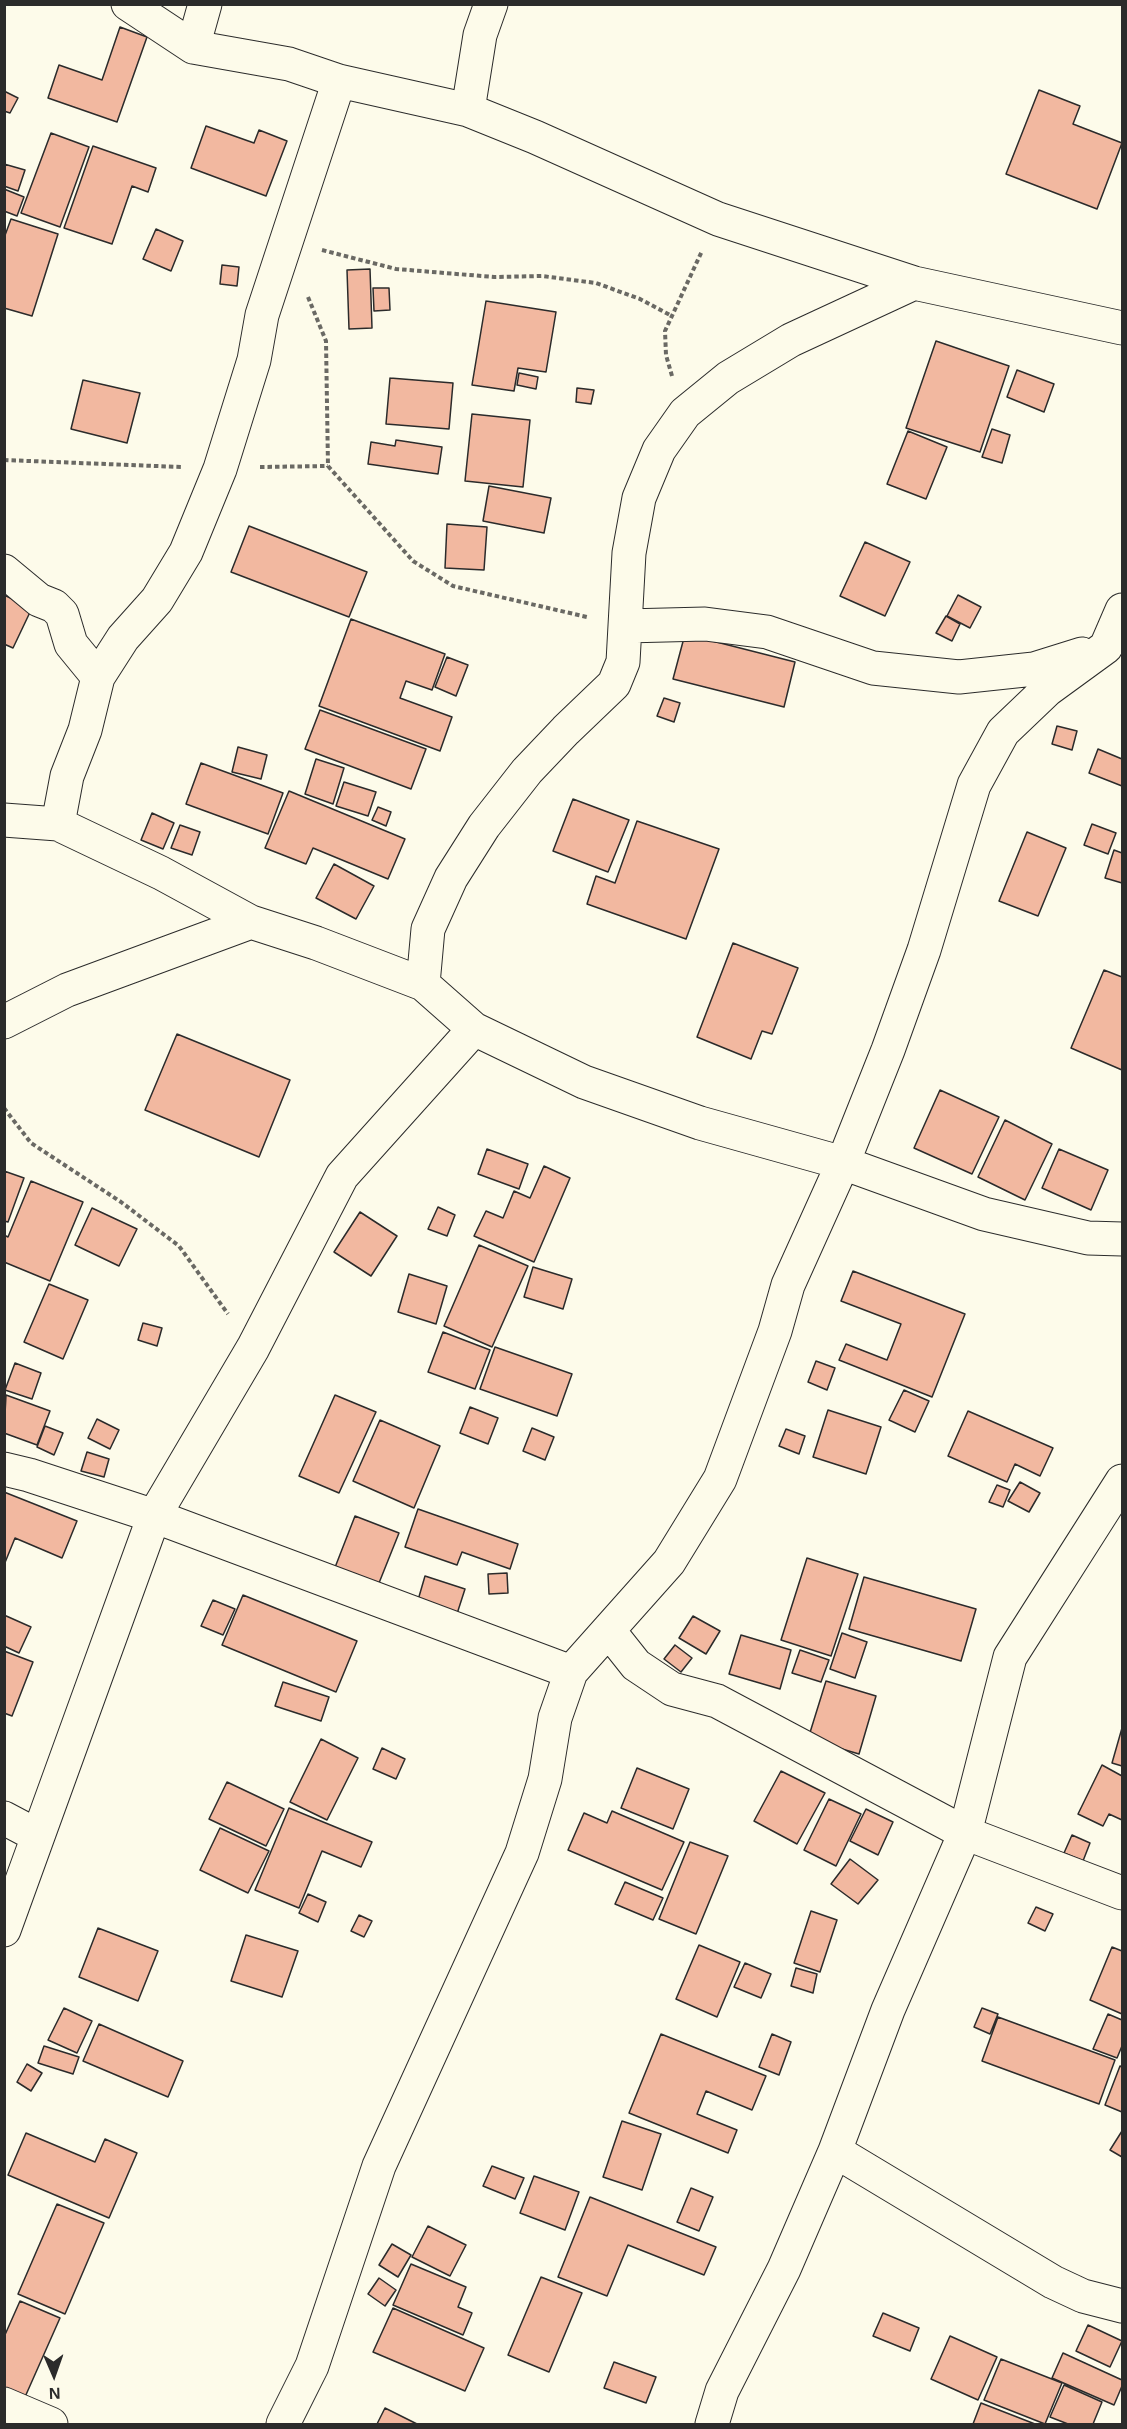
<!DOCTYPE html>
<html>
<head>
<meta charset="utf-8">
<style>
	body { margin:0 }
	#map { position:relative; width:1127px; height:2429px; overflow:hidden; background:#fdfbea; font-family:Arial,sans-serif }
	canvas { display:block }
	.frame { position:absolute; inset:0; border:6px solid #2b2b2b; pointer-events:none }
	.north { position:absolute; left:24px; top:2345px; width:60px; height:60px; -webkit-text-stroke:4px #fdfbea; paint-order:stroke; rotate:178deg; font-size:16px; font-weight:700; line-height:24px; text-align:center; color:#2b2b2b }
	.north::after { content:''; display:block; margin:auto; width:21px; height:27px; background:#2b2b2b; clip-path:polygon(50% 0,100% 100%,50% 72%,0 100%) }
</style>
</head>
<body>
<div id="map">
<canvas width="1127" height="2429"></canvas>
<div class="frame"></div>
<div class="north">N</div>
</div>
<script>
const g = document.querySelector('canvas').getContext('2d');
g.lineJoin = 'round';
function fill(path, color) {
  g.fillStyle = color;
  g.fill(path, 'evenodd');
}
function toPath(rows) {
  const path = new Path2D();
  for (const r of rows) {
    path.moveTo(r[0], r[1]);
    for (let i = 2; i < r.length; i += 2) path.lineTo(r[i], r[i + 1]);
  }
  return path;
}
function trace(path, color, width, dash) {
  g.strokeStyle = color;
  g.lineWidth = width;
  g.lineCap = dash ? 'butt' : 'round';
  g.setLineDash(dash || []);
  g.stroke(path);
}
const building = toPath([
	[120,27,147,37,117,122,48,98,59,65,102,80,120,27],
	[1039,90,1080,106,1073,124,1122,143,1097,209,1006,174,1039,90],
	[4,91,18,98,10,113,4,111,4,91],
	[206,126,254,143,259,130,287,141,266,196,191,168,206,126],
	[51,133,89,147,60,227,21,213,51,133],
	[93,146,156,168,148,192,132,186,112,244,64,228,93,146],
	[4,164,25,170,18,191,4,186,4,164],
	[4,189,24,197,17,216,4,211,4,189],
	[11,219,58,234,32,316,4,308,4,238,11,219],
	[156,229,183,241,171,271,143,259,156,229],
	[222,265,239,267,237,286,220,284,222,265],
	[370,269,372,328,349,329,347,270,370,269],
	[373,288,389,288,390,310,374,311,373,288],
	[486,301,556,312,546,372,518,368,514,391,472,385,486,301],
	[936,341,1009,366,980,452,906,428,936,341],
	[1017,370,1054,384,1044,412,1007,397,1017,370],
	[519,373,538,377,536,389,517,385,519,373],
	[390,378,453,383,449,429,386,424,390,378],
	[83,380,140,393,127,443,71,429,83,380],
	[577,388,594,390,591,404,576,402,577,388],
	[472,414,530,420,523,487,465,481,472,414],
	[992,429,1010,435,1002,463,982,457,992,429],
	[908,431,947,447,926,499,887,484,908,431],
	[396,440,442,447,438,474,368,464,371,442,395,446,396,440],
	[489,486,551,498,544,533,483,521,489,486],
	[447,524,487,527,484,570,445,568,447,524],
	[249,526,367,572,349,617,231,572,249,526],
	[865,542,910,562,885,616,840,596,865,542],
	[4,595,32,608,13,648,4,644,4,595],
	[958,595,981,607,970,628,947,616,958,595],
	[946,616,960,624,952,641,936,633,946,616],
	[351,619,445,654,432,690,406,681,400,698,452,717,440,751,319,706,351,619],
	[685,634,795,662,784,707,673,679,685,634],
	[447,657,468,665,456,696,435,687,447,657],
	[664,698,680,703,674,722,657,716,664,698],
	[320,710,426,749,411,789,305,749,320,710],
	[1057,726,1077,731,1072,750,1052,744,1057,726],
	[238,747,267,755,261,779,232,772,238,747],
	[1098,749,1122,759,1122,786,1089,773,1098,749],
	[316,759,344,768,333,804,305,794,316,759],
	[201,763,283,793,268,834,186,804,201,763],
	[344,782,376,792,368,816,336,806,344,782],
	[289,791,405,839,388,879,313,848,306,864,265,848,289,791],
	[573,799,629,820,608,872,553,851,573,799],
	[378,807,391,812,386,826,372,820,378,807],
	[152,813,174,823,163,849,141,840,152,813],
	[637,821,719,849,686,939,587,904,596,876,615,883,637,821],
	[1092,824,1116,833,1108,854,1084,845,1092,824],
	[180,825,200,832,192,855,171,848,180,825],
	[1027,832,1066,848,1038,916,999,901,1027,832],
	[1114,850,1122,853,1122,883,1105,878,1114,850],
	[334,864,374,886,356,919,316,898,334,864],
	[733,943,798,968,772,1034,762,1031,751,1059,697,1037,733,943],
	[1104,970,1122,977,1122,1070,1071,1048,1104,970],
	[177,1034,290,1080,259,1157,145,1110,177,1034],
	[940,1090,999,1117,972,1174,914,1148,940,1090],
	[1005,1120,1052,1144,1025,1200,978,1177,1005,1120],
	[487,1149,528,1164,519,1189,478,1174,487,1149],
	[1059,1149,1108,1170,1091,1210,1042,1188,1059,1149],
	[544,1166,570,1178,534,1262,474,1236,486,1211,503,1218,514,1191,530,1198,544,1166],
	[4,1171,24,1178,8,1222,4,1221,4,1171],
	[31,1181,83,1202,50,1281,4,1262,4,1235,8,1237,31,1181],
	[438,1207,455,1215,447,1236,428,1229,438,1207],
	[92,1208,137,1229,119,1266,75,1245,92,1208],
	[360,1212,397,1236,371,1276,334,1252,360,1212],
	[479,1245,528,1266,492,1347,444,1326,479,1245],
	[533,1267,572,1279,563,1309,524,1297,533,1267],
	[853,1271,965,1314,932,1397,839,1360,846,1344,887,1360,901,1324,841,1301,853,1271],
	[409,1274,447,1286,436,1324,398,1312,409,1274],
	[49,1284,88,1300,63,1359,24,1342,49,1284],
	[143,1323,162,1328,157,1346,138,1340,143,1323],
	[443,1332,490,1350,475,1389,428,1372,443,1332],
	[495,1347,572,1374,557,1416,480,1389,495,1347],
	[816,1361,835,1368,827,1390,808,1382,816,1361],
	[15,1363,41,1373,32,1399,5,1390,15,1363],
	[904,1390,929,1401,915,1432,889,1420,904,1390],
	[6,1395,50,1411,37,1445,4,1433,6,1395],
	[335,1395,376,1412,339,1493,299,1476,335,1395],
	[470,1407,498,1418,488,1444,460,1433,470,1407],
	[828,1410,881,1427,866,1474,813,1457,828,1410],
	[968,1411,1053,1448,1040,1476,1015,1464,1007,1482,948,1456,968,1411],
	[97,1419,119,1430,110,1449,88,1438,97,1419],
	[380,1420,440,1446,414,1508,353,1481,380,1420],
	[45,1426,63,1433,54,1455,37,1447,45,1426],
	[532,1428,554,1437,545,1460,523,1451,532,1428],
	[786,1429,805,1436,799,1454,779,1446,786,1429],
	[87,1452,109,1459,104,1477,81,1471,87,1452],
	[1020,1482,1040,1493,1029,1512,1008,1501,1020,1482],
	[997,1485,1010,1490,1003,1507,989,1502,997,1485],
	[4,1492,77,1521,62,1558,15,1538,4,1565,4,1492],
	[418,1509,518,1544,510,1569,462,1552,457,1565,405,1547,418,1509],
	[355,1516,399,1533,377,1588,334,1570,355,1516],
	[807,1558,858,1574,831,1656,781,1640,807,1558],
	[507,1573,508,1593,489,1594,488,1574,507,1573],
	[425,1576,465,1589,455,1620,416,1607,425,1576],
	[864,1577,976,1609,961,1661,849,1629,864,1577],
	[243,1595,357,1641,336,1692,222,1645,243,1595],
	[213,1600,235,1609,223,1635,201,1626,213,1600],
	[4,1615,31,1627,19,1653,4,1646,4,1615],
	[693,1616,720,1631,706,1654,679,1638,693,1616],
	[842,1633,867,1642,855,1678,830,1669,842,1633],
	[741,1635,791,1650,780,1689,729,1674,741,1635],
	[675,1645,692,1658,681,1672,664,1659,675,1645],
	[800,1650,829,1660,821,1682,792,1673,800,1650],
	[4,1651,33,1662,12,1716,4,1713,4,1651],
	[826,1681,876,1696,859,1754,808,1739,826,1681],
	[283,1682,329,1697,321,1721,275,1706,283,1682],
	[1122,1728,1122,1766,1112,1763,1122,1728],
	[321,1739,358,1758,327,1820,290,1802,321,1739],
	[382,1748,405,1759,396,1779,373,1769,382,1748],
	[1102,1765,1122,1776,1122,1820,1109,1814,1103,1826,1078,1814,1102,1765],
	[637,1768,689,1789,673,1829,621,1808,637,1768],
	[781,1771,825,1793,797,1844,754,1821,781,1771],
	[227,1782,284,1809,266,1846,209,1819,227,1782],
	[829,1799,861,1814,836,1866,804,1850,829,1799],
	[289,1808,372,1842,361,1867,322,1851,299,1908,255,1890,289,1808],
	[866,1809,893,1822,878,1855,850,1841,866,1809],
	[612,1811,684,1842,662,1890,568,1850,584,1813,607,1823,612,1811],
	[220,1828,269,1851,248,1893,200,1870,220,1828],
	[1072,1835,1090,1843,1083,1861,1064,1853,1072,1835],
	[690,1842,728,1856,696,1934,659,1919,690,1842],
	[850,1859,878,1880,858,1904,831,1884,850,1859],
	[625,1882,663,1898,653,1920,615,1904,625,1882],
	[308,1894,326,1902,318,1922,299,1913,308,1894],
	[1036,1907,1053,1914,1045,1931,1028,1923,1036,1907],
	[811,1911,837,1920,820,1972,794,1963,811,1911],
	[359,1915,372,1921,364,1937,351,1931,359,1915],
	[98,1928,158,1951,138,2001,79,1977,98,1928],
	[246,1935,298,1951,282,1997,231,1981,246,1935],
	[699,1945,740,1962,717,2017,676,1999,699,1945],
	[1112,1947,1122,1951,1122,2014,1090,2000,1112,1947],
	[745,1963,771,1974,761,1998,734,1987,745,1963],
	[796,1968,817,1974,813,1993,791,1986,796,1968],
	[64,2008,92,2021,77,2053,48,2040,64,2008],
	[982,2008,998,2014,990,2034,974,2027,982,2008],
	[1108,2014,1122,2020,1122,2046,1117,2058,1093,2049,1108,2014],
	[998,2017,1115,2060,1099,2104,982,2061,998,2017],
	[99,2024,183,2061,168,2097,83,2061,99,2024],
	[661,2034,766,2076,752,2110,706,2091,697,2114,737,2130,728,2153,629,2113,661,2034],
	[772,2034,791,2042,779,2075,759,2067,772,2034],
	[44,2046,79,2057,73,2074,38,2063,44,2046],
	[27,2064,42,2073,31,2091,17,2082,27,2064],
	[1120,2066,1122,2067,1122,2112,1105,2105,1120,2066],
	[622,2121,661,2134,642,2190,603,2177,622,2121],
	[1122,2131,1122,2157,1110,2150,1122,2131],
	[26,2133,95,2162,105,2139,137,2153,109,2218,8,2175,26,2133],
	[492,2166,524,2178,515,2199,483,2186,492,2166],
	[534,2176,579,2192,565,2230,520,2213,534,2176],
	[691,2188,713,2197,699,2231,677,2222,691,2188],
	[590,2197,716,2247,704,2275,628,2245,607,2296,558,2277,590,2197],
	[57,2204,104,2223,65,2314,18,2294,57,2204],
	[428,2226,466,2245,450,2276,412,2257,428,2226],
	[392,2244,411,2255,398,2277,379,2265,392,2244],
	[411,2264,466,2287,458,2307,472,2313,463,2335,393,2305,411,2264],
	[541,2277,582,2293,549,2372,508,2355,541,2277],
	[379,2278,396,2290,385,2306,368,2294,379,2278],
	[20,2301,60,2318,25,2397,4,2388,4,2337,20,2301],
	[393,2308,484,2348,465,2391,373,2352,393,2308],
	[883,2313,919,2328,910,2351,873,2336,883,2313],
	[1088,2325,1122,2341,1110,2367,1076,2351,1088,2325],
	[950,2336,997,2357,978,2400,931,2379,950,2336],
	[1063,2353,1122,2380,1122,2386,1114,2405,1052,2378,1063,2353],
	[1001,2359,1062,2383,1045,2424,984,2400,1001,2359],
	[614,2362,656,2377,646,2403,604,2388,614,2362],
	[1064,2385,1102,2402,1093,2424,1068,2424,1050,2417,1064,2385],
	[981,2403,1035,2424,973,2424,981,2403],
	[385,2408,417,2424,377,2424,385,2408]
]);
const path = toPath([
	[322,250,396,269,494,277,542,276,596,283,640,299,670,315],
	[308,297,326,341,328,466,413,561,453,586,587,617],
	[672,376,666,355,665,331,702,251],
	[4,460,181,467],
	[260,467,328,466],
	[4,1108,31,1143,121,1202,179,1246,228,1314]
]);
const street = toPath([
	[128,4,193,47,289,64,339,81,468,110,535,137,718,219,914,283,1122,328],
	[193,47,205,4],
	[468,110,480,35,491,4],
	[4,571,39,600,54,606,62,614,71,644,98,677],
	[626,626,705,624,767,632,873,668,959,677,1034,669,1082,654],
	[4,820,58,824,161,873,251,922,316,943,423,984,474,1029,584,1082,700,1123,843,1163,984,1214,1088,1238,1122,1239],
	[58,824,67,776,85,730,98,677,123,638,157,600,186,552,220,469,254,360,262,315,339,81],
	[423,984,428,929,451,878,484,826,527,771,566,730,614,684,623,662,629,553,639,498,659,450,685,413,728,378,791,340,914,283],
	[4,1022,67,990,251,922],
	[4,1469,29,1475,154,1516,571,1672],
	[609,1631,636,1665,672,1689,717,1701,965,1833,1122,1893],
	[4,1818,38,1836],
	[4,1930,154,1516,253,1348,342,1176,474,1029],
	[835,2151,1053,2282,1083,2296,1122,2306],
	[4,2404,51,2424],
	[283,2424,312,2366,379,2166,522,1853,545,1779,555,1718,571,1672,669,1562,720,1479,775,1331,788,1285,843,1163,888,1050,924,950,974,785,1003,732,1047,690,1106,647,1122,610],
	[712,2424,722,2391,784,2269,835,2151,888,2010,965,1833,1010,1657,1122,1481]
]);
fill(building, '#f2b8a0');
trace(building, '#2b2b2b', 1.5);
trace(street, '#2b2b2b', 35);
trace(path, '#6a6964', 4, [4.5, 3]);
trace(street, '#fdfbea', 33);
</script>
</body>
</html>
